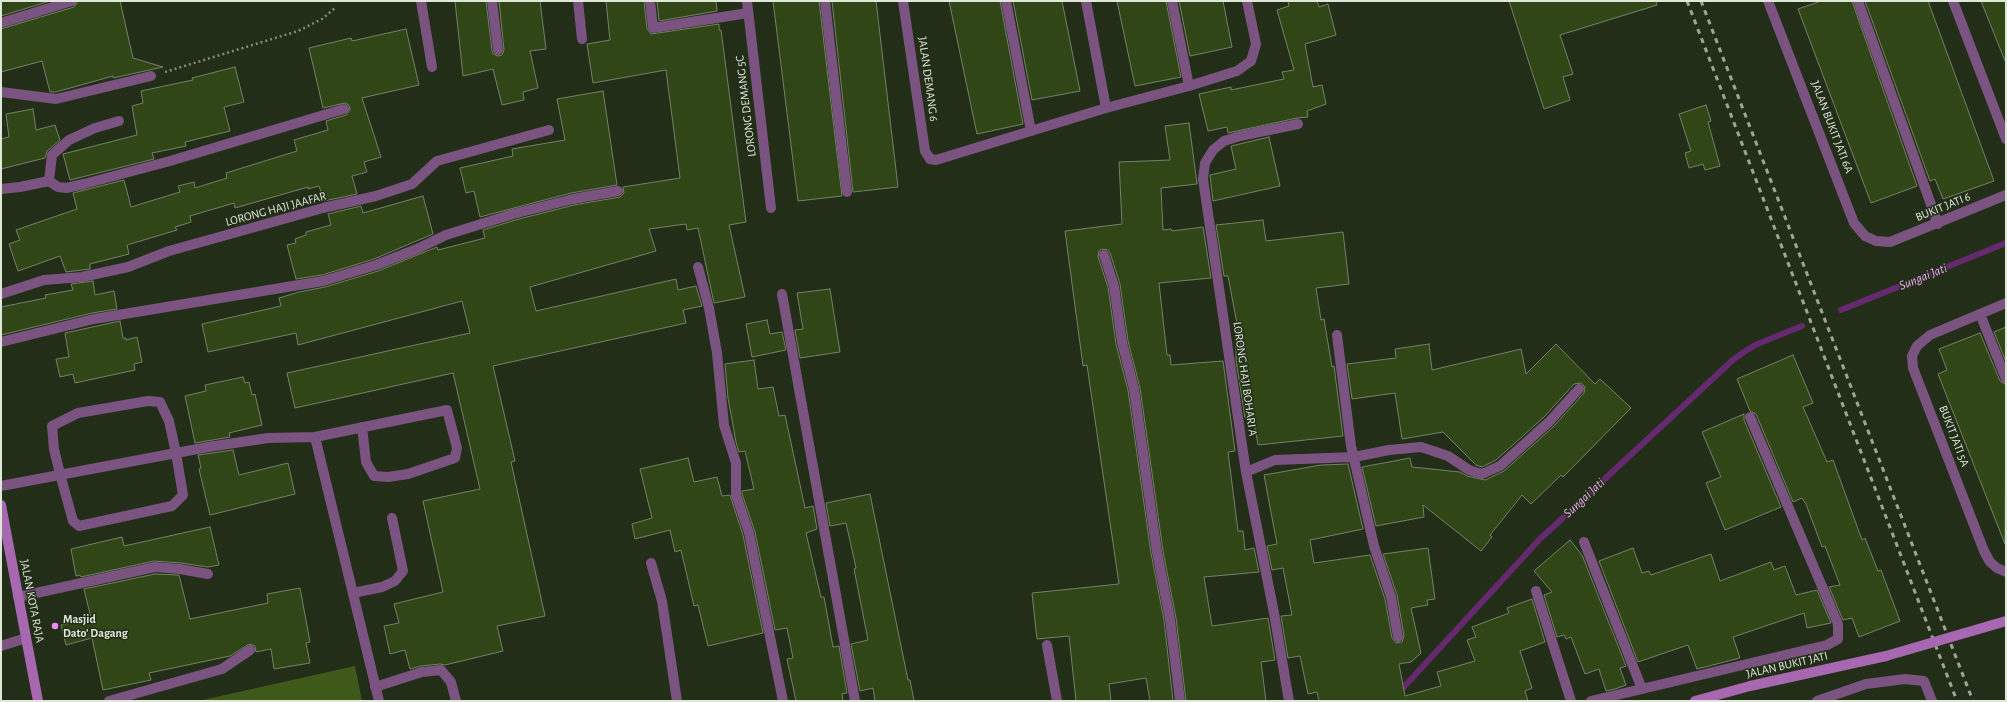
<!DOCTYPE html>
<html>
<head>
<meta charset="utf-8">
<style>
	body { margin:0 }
	#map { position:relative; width:2007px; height:702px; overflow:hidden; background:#232e18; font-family:"Alegreya Sans",sans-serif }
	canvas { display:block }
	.frame { position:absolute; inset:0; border:2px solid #dfe7d9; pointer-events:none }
</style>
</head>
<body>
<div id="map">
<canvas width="2007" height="702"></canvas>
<div class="frame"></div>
</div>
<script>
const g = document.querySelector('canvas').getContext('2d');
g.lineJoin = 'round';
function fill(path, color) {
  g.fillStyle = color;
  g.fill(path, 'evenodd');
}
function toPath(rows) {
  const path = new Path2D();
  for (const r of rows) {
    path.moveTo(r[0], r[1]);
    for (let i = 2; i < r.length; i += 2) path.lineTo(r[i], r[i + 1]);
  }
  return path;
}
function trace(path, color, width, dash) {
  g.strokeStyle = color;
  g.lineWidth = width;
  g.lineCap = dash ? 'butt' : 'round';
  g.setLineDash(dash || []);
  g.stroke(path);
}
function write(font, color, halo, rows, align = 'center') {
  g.font = font + ' "Alegreya Sans",sans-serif';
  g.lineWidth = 3;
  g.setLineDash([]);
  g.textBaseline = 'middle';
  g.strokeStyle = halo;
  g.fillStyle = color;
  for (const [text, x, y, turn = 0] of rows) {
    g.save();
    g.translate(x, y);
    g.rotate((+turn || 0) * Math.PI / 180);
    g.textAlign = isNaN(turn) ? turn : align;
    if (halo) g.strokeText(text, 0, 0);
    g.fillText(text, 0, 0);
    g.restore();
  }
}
const green = toPath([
	[355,666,362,701,198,701]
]);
const stream = toPath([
	[1841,310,2006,243],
	[1391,701,1539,540,1735,358,1755,345,1802,326]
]);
const building = toPath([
	[1,1,50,1,1,16,1,1],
	[78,1,120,1,133,58,163,67,113,78,113,76,56,92,50,92,42,61,1,72,1,29,74,7,78,1],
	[455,1,486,1,492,51,493,54,498,56,502,55,504,50,499,1,540,1,546,49,530,51,538,88,523,92,524,100,502,105,493,69,463,76,455,1],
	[606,1,644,1,647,29,651,34,719,24,719,30,721,30,746,222,729,225,745,297,714,303,698,228,687,230,686,224,649,229,656,251,530,287,536,311,676,279,678,290,696,286,702,306,683,310,686,323,493,366,515,461,511,462,545,616,497,626,503,651,445,665,440,664,421,666,410,669,405,650,390,654,384,626,399,623,394,604,443,592,423,501,480,489,453,373,295,408,287,373,470,333,462,301,298,345,296,333,208,352,202,324,281,306,279,298,299,292,325,287,378,271,437,247,438,250,485,238,483,230,515,220,574,205,620,197,624,193,623,187,680,178,666,70,593,83,587,44,610,40,606,1],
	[657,1,716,1,717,11,659,21,657,1],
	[773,1,819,1,842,196,798,201,773,1],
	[832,1,876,1,898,187,853,192,832,1],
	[949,1,1000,1,1023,124,977,134,949,1],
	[1013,1,1062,1,1080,91,1032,100,1013,1],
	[1117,1,1166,1,1181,77,1135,86,1117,1],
	[1179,1,1223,1,1232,47,1190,56,1179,1],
	[1288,1,1317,1,1319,7,1328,4,1336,35,1305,44,1313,87,1322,85,1326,104,1307,111,1308,117,1297,118,1228,133,1227,127,1208,131,1199,94,1231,87,1231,90,1284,79,1282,72,1294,70,1277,10,1289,6,1288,1],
	[1509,1,1656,1,1657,5,1560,35,1573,74,1563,77,1570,100,1544,109,1509,1],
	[1821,1,1852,1,1917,186,1871,203,1798,9,1821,1],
	[1865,1,1928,1,1994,181,1943,199,1935,179,1930,181,1865,1],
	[1981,1,2006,1,2006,60,2005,61,1981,1],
	[406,29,419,85,362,98,381,157,364,162,367,172,352,176,357,194,324,201,319,186,308,189,308,187,235,208,234,203,190,216,191,222,175,227,177,230,127,245,129,254,90,264,90,269,66,272,60,256,18,271,9,244,20,240,16,230,77,209,73,193,124,180,131,207,180,192,178,186,194,182,195,188,227,178,226,173,297,151,294,140,328,130,326,121,346,115,350,110,349,105,345,103,323,108,309,48,351,38,352,41,406,29],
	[235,67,244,102,224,107,230,131,185,142,186,146,152,153,154,159,70,180,63,154,137,135,132,106,143,103,141,91,193,80,192,78,235,67],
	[603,91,617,185,571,193,480,217,474,191,466,193,460,168,513,156,512,149,565,140,557,99,603,91],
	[1706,105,1711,121,1708,122,1720,166,1705,170,1703,164,1689,168,1685,153,1691,151,1679,114,1706,105],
	[33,109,36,130,55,125,60,140,47,151,45,158,1,169,1,139,9,137,6,114,33,109],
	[1189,123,1197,184,1161,188,1163,230,1171,229,1172,231,1203,227,1211,278,1159,283,1167,355,1170,355,1171,365,1223,361,1235,451,1228,452,1238,531,1243,531,1245,550,1254,548,1259,572,1204,577,1212,626,1268,618,1275,660,1261,662,1266,701,1186,701,1176,618,1163,551,1140,388,1128,341,1120,284,1110,253,1108,250,1102,249,1099,251,1098,257,1108,287,1116,344,1128,390,1151,553,1164,620,1173,701,1150,701,1146,678,1109,684,1111,701,1076,701,1069,636,1037,639,1032,593,1119,584,1087,365,1083,366,1065,231,1122,224,1119,162,1170,160,1165,126,1189,123],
	[1269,137,1280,186,1213,201,1210,175,1236,169,1231,146,1269,137],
	[423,196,433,234,374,259,322,275,296,279,287,245,296,243,295,239,306,235,306,232,331,225,328,214,361,206,363,213,423,196],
	[1263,220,1266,241,1343,232,1349,284,1316,288,1321,320,1324,319,1332,367,1334,366,1343,436,1258,445,1253,417,1245,418,1236,360,1236,346,1241,345,1228,276,1224,276,1216,225,1263,220],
	[93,281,95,295,114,291,117,309,92,313,1,335,1,307,46,298,45,295,73,290,71,284,93,281],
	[830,289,840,352,800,358,795,330,803,329,797,293,830,289],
	[767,320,770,334,782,332,786,350,752,357,746,324,767,320],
	[120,321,123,338,126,338,126,340,137,337,142,362,134,364,135,370,75,383,73,374,60,377,56,359,69,357,65,333,120,321],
	[2006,327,2006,362,1994,332,2006,327],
	[1980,333,2000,381,2006,385,2005,544,1938,374,1947,370,1939,349,1980,333],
	[1429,344,1432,370,1521,349,1526,374,1556,344,1595,384,1600,379,1631,408,1563,477,1561,475,1531,504,1522,495,1490,535,1492,537,1481,551,1423,505,1424,517,1376,526,1362,467,1410,458,1412,467,1460,472,1467,476,1485,480,1504,471,1553,427,1584,393,1585,387,1581,383,1574,384,1544,417,1496,460,1482,467,1476,465,1443,432,1402,439,1395,393,1352,399,1347,364,1396,358,1395,349,1429,344],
	[1793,355,1813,403,1803,407,1827,462,1833,460,1862,540,1865,538,1878,571,1881,570,1900,621,1859,637,1852,618,1843,620,1829,587,1840,585,1825,546,1822,547,1806,504,1802,498,1793,502,1756,414,1750,411,1737,379,1793,355],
	[754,360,758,389,773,387,779,416,785,415,805,508,813,506,817,529,806,533,821,597,824,597,833,647,839,646,847,693,842,694,843,701,796,701,787,659,793,658,787,628,775,630,755,532,742,494,742,491,754,489,745,451,739,452,736,442,728,398,725,364,754,360],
	[243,377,245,383,249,382,252,395,255,394,262,425,229,433,230,437,195,443,185,396,206,391,205,385,243,377],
	[1744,414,1744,420,1781,507,1725,530,1706,483,1721,477,1702,432,1744,414],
	[233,450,239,475,288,463,295,494,210,515,199,469,201,468,198,455,233,450],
	[688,458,694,482,717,477,722,496,730,495,743,535,763,633,708,646,698,605,694,606,681,550,675,552,670,530,635,539,632,524,652,518,640,469,688,458],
	[1348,464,1363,529,1310,540,1314,563,1370,555,1385,599,1392,638,1396,643,1402,642,1404,636,1397,595,1383,554,1428,548,1435,599,1427,600,1428,605,1411,608,1421,653,1411,662,1399,664,1405,696,1441,686,1437,672,1475,661,1467,640,1476,637,1472,627,1509,613,1507,608,1532,599,1545,642,1520,651,1532,688,1525,691,1528,701,1319,701,1317,692,1308,694,1300,656,1288,658,1281,616,1292,615,1283,568,1272,570,1267,546,1277,544,1264,475,1321,465,1348,464],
	[870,494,908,680,910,680,914,701,875,701,873,688,860,691,851,644,868,640,854,569,856,568,846,523,830,526,826,503,870,494],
	[210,527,219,565,208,567,181,563,154,561,81,577,80,575,76,576,71,549,122,537,124,546,210,527],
	[1570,540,1582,555,1626,666,1620,668,1626,685,1615,689,1606,691,1599,669,1585,674,1571,637,1566,639,1564,635,1557,637,1544,595,1552,592,1534,571,1570,540],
	[1633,548,1642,573,1649,571,1651,575,1711,554,1720,581,1771,562,1774,570,1785,566,1796,595,1817,590,1831,623,1807,628,1804,613,1733,637,1740,658,1697,669,1688,645,1638,662,1599,561,1633,548],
	[155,574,179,575,190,619,268,603,267,594,300,588,310,642,306,643,310,663,274,669,271,649,256,652,255,646,249,644,230,656,149,673,151,680,103,690,92,638,66,645,61,625,91,618,84,589,155,574]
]);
const path = toPath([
	[165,72,298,31,322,19,335,8]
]);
const lane = toPath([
	[492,1,498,50],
	[650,1,653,28,748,13],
	[825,1,847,192],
	[1006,1,1031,131],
	[1172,1,1189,86],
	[1858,1,1938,224],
	[1,23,72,1],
	[930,159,936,160,1106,108,1189,86,1237,71,1251,61],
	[1980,314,2006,379],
	[148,401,160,402,169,421,176,453,183,495,172,506,79,526,73,521,60,474,54,449,52,426,78,413,148,401],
	[315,437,379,701],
	[1,486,208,447,268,438,315,437,447,410,457,448,455,458,408,474,388,477,374,476,366,462,362,427],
	[1536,591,1571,701],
	[353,593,382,587,395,581,403,571,392,518],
	[375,687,422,672,441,670,451,682,456,701]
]);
const street = toPath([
	[421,1,432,67],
	[578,1,582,39],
	[747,1,771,208],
	[903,1,925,151,930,159],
	[1086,1,1106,108],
	[1247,1,1256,44,1251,61],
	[1768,1,1854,223,1865,236,1876,241,1890,242,2006,195],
	[1953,1,2006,139],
	[1,92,56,99,151,76],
	[49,181,58,187,66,188,84,184,170,161,344,109],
	[1,189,20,187,49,181,52,155,69,140,95,128,119,121],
	[1104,255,1114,286,1122,342,1134,389,1157,552,1170,619,1180,701],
	[698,267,709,308,717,353,724,425,736,463,736,495,749,533,783,701],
	[1,294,44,280,82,277,128,267,169,251,323,208,376,196,412,184,437,161,549,130],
	[782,294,855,701],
	[2006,303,1930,335,1917,346,1912,356,1913,368,1984,551,1990,562,1997,568,2006,572],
	[1337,335,1351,446,1374,546,1391,597,1398,637],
	[1,342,94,319,323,281,376,265,417,249,446,235,513,214,573,199,618,191],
	[1246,472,1275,460,1354,457,1389,450,1421,447,1448,456,1469,470,1482,474,1500,466,1549,422,1579,389],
	[1584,542,1642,689],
	[651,563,662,601,677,701],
	[18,597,155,567,180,569,208,574],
	[1047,645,1057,701],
	[1,646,26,638],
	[109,701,222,669,250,650],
	[1289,701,1274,613,1246,472,1203,179,1205,163,1213,150,1224,141,1240,136,1298,124],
	[1591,701,1827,645,1838,639,1838,624,1750,417],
	[1817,701,1866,684,1905,679,1924,681,1932,701]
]);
const secondary = toPath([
	[1,505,38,701],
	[1695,701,1750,686,1886,656]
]);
const rail = toPath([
	[1687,1,1957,701],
	[1701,1,1973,701]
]);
const secondaryBridge = toPath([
	[1886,656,2006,621]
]);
const markers = [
	[55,626,4,"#ec8cfb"]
];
const streetNames = [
	["JALAN DEMANG 6",928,79,82],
	["LORONG DEMANG 5C",746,106,-97],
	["JALAN BUKIT JATI 6A",1832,127,69],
	["BUKIT JATI 6",1943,207,-22],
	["LORONG HAJI JAAFAR",276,209,-15],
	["LORONG HAJI BOHARI A",1245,379,82],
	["BUKIT JATI 5A",1954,436,69],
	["JALAN KOTA RAJA",32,601,79],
	["JALAN BUKIT JATI",1787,665,-13]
];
const poiNames = [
	["Masjid",63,619],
	["Dato' Dagang",63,633]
];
const waterNames = [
	["Sungai Jati",1923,277,-22],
	["Sungai Jati",1584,498,-43]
];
fill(green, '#3f591b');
trace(stream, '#65296f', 6);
fill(building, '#314616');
trace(building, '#748168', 1);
trace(path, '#838d7b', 2.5, [2, 3]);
trace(lane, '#7a5380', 10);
trace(street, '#7a5380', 10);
trace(secondary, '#a768b1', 10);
trace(rail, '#9ea796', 3, [5, 5]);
trace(secondaryBridge, '#a768b1', 10);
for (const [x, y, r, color] of markers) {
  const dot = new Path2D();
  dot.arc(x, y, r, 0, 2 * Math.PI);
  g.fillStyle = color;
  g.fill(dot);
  trace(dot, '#232e18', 1.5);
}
write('12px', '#dfe7d9', '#232e18', streetNames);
write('bold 12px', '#dfe7d9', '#232e18', poiNames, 'left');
write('italic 13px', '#eeabf8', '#232e18', waterNames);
</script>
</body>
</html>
